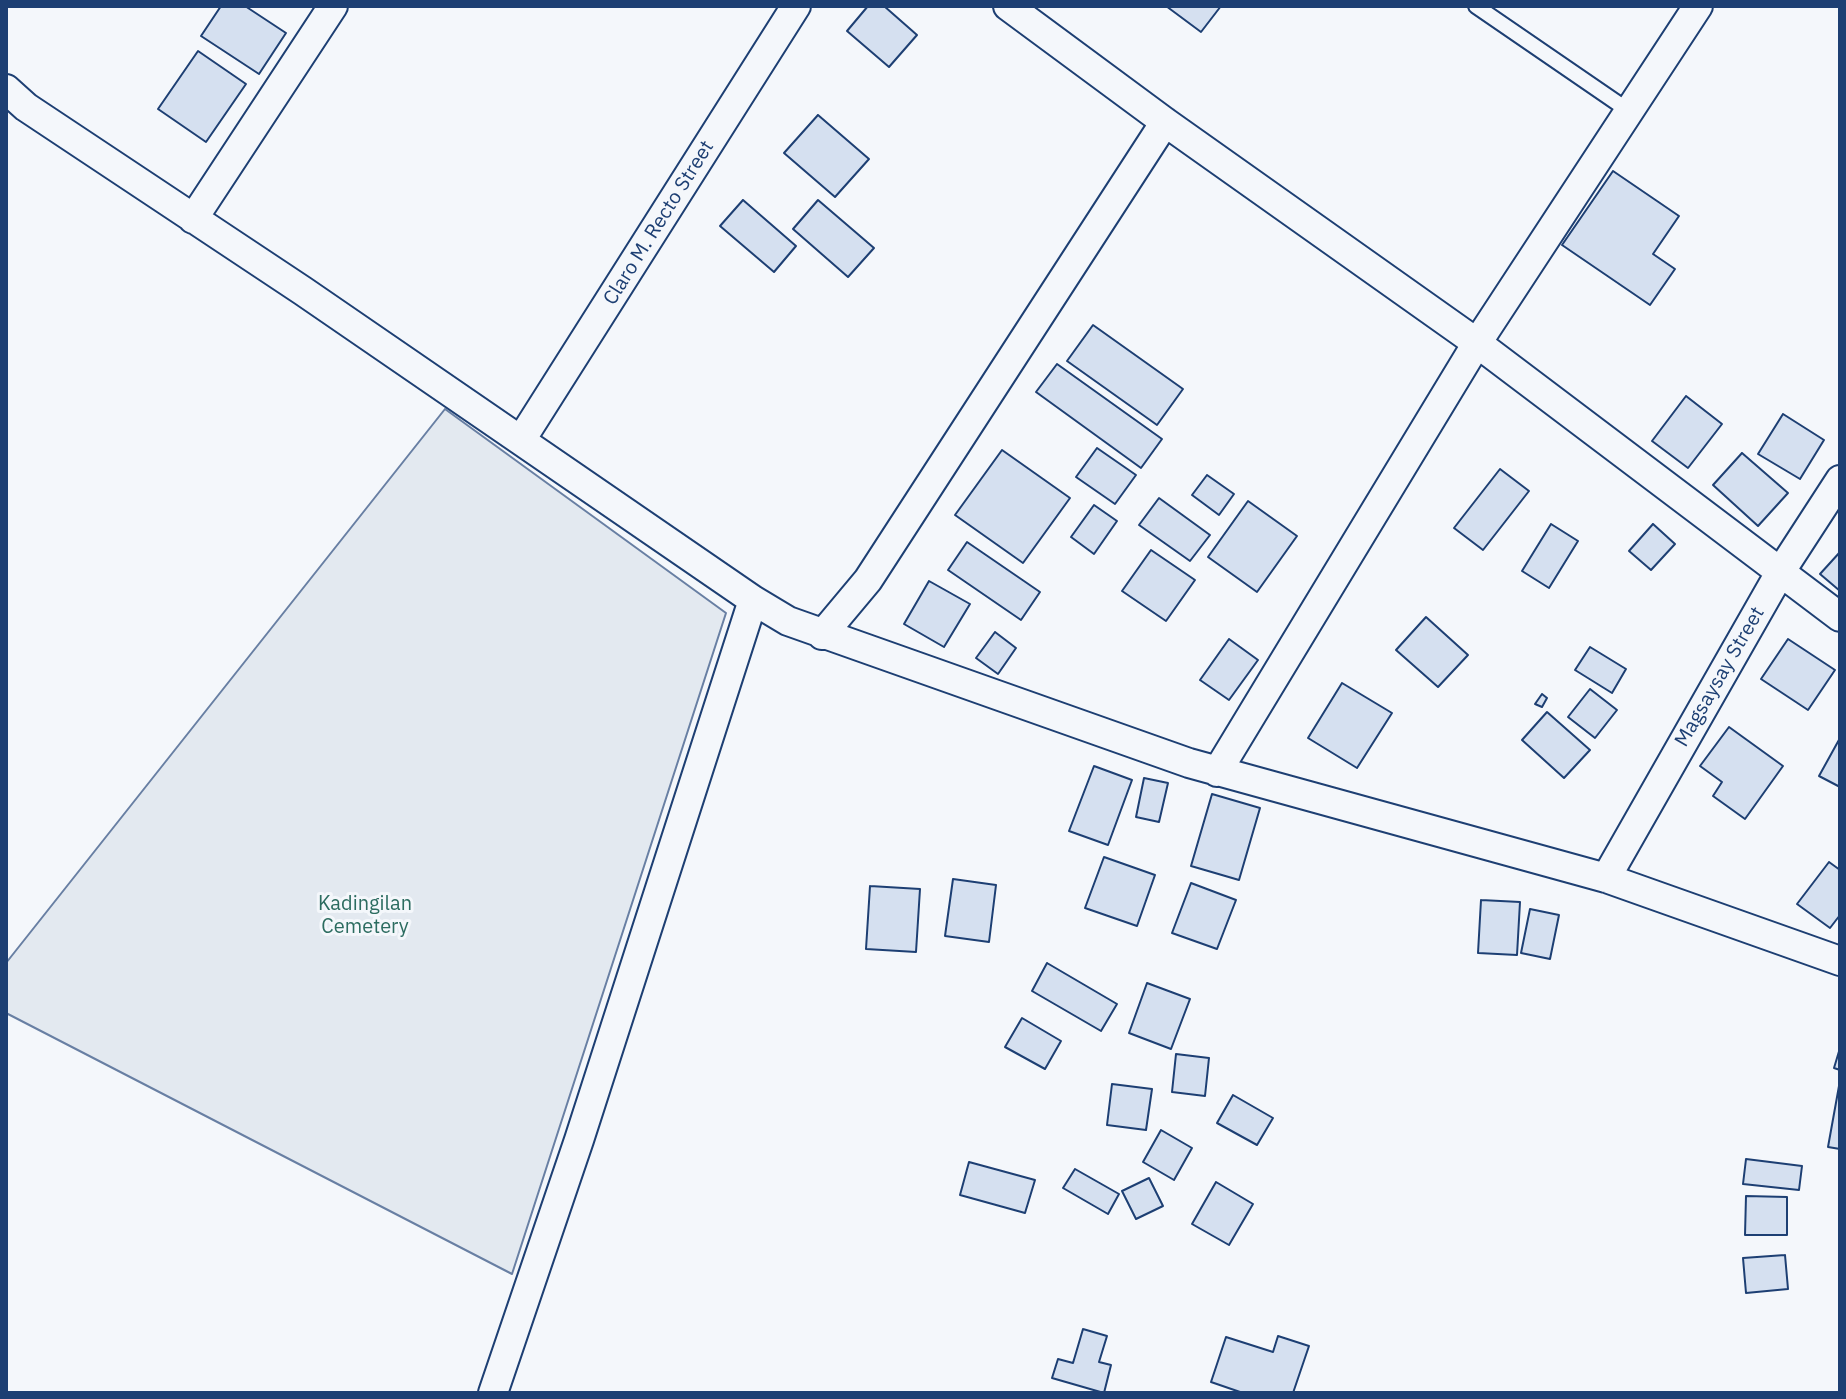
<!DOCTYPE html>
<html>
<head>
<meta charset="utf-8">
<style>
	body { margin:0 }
	#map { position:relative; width:1846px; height:1399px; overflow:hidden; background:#f4f7fb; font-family:"IBM Plex Sans",sans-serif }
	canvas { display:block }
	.frame { position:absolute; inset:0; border:8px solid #1d3f73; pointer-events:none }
</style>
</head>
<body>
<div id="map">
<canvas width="1846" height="1399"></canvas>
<div class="frame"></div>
</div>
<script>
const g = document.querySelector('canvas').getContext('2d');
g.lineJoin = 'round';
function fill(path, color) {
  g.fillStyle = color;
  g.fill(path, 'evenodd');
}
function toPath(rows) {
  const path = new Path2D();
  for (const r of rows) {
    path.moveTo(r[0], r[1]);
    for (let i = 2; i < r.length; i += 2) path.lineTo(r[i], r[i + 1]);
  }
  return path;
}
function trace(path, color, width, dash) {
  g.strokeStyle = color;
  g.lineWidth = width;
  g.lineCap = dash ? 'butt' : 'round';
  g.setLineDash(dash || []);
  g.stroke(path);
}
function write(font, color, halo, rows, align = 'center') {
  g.font = font + ' "IBM Plex Sans",sans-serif';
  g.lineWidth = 6;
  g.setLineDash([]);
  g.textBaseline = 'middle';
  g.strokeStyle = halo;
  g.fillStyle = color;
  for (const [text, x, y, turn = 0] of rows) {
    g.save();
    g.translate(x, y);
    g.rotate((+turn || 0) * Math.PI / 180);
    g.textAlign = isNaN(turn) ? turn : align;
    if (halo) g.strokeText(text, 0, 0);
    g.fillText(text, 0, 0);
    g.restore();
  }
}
const green = toPath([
	[445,409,726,613,512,1274,6,1013,6,963,445,409]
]);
const building = toPath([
	[221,6,245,6,286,33,259,74,201,36,221,6],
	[868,6,884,6,917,35,889,67,847,31,868,6],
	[1166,6,1221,6,1201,32,1166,6],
	[198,51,246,84,206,142,158,109,198,51],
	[818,115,869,159,835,197,784,153,818,115],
	[1613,171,1679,216,1653,254,1675,269,1650,305,1562,245,1613,171],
	[743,200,796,246,774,272,720,226,743,200],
	[818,200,874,248,848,277,793,229,818,200],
	[1093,325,1183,389,1157,425,1067,361,1093,325],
	[1057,364,1162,439,1141,468,1036,392,1057,364],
	[1686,396,1722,424,1688,468,1652,441,1686,396],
	[1783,414,1824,440,1800,479,1758,454,1783,414],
	[1097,448,1136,475,1115,504,1076,477,1097,448],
	[1002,450,1070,498,1023,563,955,515,1002,450],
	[1742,453,1788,493,1758,526,1713,485,1742,453],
	[1500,469,1529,491,1483,550,1454,528,1500,469],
	[1207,475,1234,494,1219,515,1192,495,1207,475],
	[1159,498,1210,535,1190,561,1139,525,1159,498],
	[1248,501,1297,536,1257,592,1208,557,1248,501],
	[1094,505,1117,521,1094,554,1071,537,1094,505],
	[1551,524,1578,541,1549,588,1522,571,1551,524],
	[1653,524,1675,544,1651,570,1629,551,1653,524],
	[967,542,1040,592,1021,620,948,570,967,542],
	[1151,550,1195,580,1166,621,1122,591,1151,550],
	[1840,552,1840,591,1820,574,1840,552],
	[929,581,970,604,944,647,904,624,929,581],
	[1426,617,1468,655,1438,687,1396,650,1426,617],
	[995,632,1016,648,998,674,976,658,995,632],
	[1229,639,1258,660,1229,700,1200,680,1229,639],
	[1788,639,1835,670,1808,710,1761,679,1788,639],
	[1590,647,1626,669,1612,693,1575,670,1590,647],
	[1342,683,1392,713,1357,768,1308,738,1342,683],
	[1590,689,1617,710,1595,738,1568,717,1590,689],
	[1542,694,1547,698,1542,707,1535,704,1542,694],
	[1547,712,1590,750,1564,778,1522,740,1547,712],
	[1729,727,1783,766,1745,819,1713,796,1722,782,1700,766,1729,727],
	[1840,738,1840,787,1819,776,1840,738],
	[1094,766,1132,780,1108,845,1069,831,1094,766],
	[1144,778,1168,783,1159,822,1136,817,1144,778],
	[1212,794,1260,808,1239,880,1191,866,1212,794],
	[1104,857,1155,875,1137,926,1085,908,1104,857],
	[1829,862,1840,870,1840,915,1830,928,1797,904,1829,862],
	[953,879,996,885,989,942,945,936,953,879],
	[1191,883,1236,900,1217,949,1172,933,1191,883],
	[870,886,920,889,916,952,866,949,870,886],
	[1481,900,1520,902,1517,955,1478,953,1481,900],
	[1530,909,1559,915,1550,959,1521,953,1530,909],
	[1047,963,1117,1004,1101,1031,1032,991,1047,963],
	[1147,983,1190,999,1171,1049,1129,1033,1147,983],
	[1022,1018,1061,1041,1045,1069,1005,1047,1022,1018],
	[1840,1048,1840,1070,1834,1068,1840,1048],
	[1176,1054,1209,1058,1205,1096,1172,1092,1176,1054],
	[1112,1084,1152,1089,1146,1130,1107,1125,1112,1084],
	[1839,1086,1840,1086,1840,1149,1828,1147,1839,1086],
	[1233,1095,1273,1118,1257,1145,1217,1123,1233,1095],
	[1161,1130,1192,1148,1174,1180,1143,1162,1161,1130],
	[1746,1159,1802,1166,1799,1190,1743,1184,1746,1159],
	[969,1162,1035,1180,1025,1213,960,1195,969,1162],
	[1075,1169,1119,1194,1108,1214,1063,1188,1075,1169],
	[1149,1178,1163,1206,1136,1219,1122,1191,1149,1178],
	[1216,1182,1253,1204,1229,1245,1192,1224,1216,1182],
	[1746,1196,1787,1197,1787,1235,1745,1235,1746,1196],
	[1785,1255,1788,1289,1746,1293,1743,1258,1785,1255],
	[1083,1329,1107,1336,1099,1362,1111,1365,1104,1393,1052,1378,1058,1359,1073,1363,1083,1329],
	[1278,1336,1309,1346,1293,1393,1243,1393,1211,1382,1226,1337,1273,1352,1278,1336]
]);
const service = toPath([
	[1476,6,1629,111]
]);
const minor = toPath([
	[1008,6,1165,122,1477,343,1840,617],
	[6,89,26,107,303,291,753,600,788,621,1189,763,1606,878,1840,961],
	[193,219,333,6],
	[521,440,796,6],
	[822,635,868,580,1165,122],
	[1217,772,1477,343,1698,6],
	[1606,878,1781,571,1840,480],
	[493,1393,579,1140,753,600]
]);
const streetNames = [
	["Claro M. Recto Street",659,223,-58],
	["Magsaysay Street",1720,677,-60]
];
const parkNames = [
	["Kadingilan",365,904],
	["Cemetery",365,927]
];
fill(green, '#e3e9f0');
trace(green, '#687fa3', 2);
fill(building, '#d5e0f0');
trace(building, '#1d3f73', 2);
trace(service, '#1d3f73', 18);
trace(minor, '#1d3f73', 32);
trace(service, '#f4f7fb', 14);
trace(minor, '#f4f7fb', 28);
write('20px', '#1d3f73', '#f4f7fb', streetNames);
write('20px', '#2c6c60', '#f4f7fb', parkNames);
</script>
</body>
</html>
